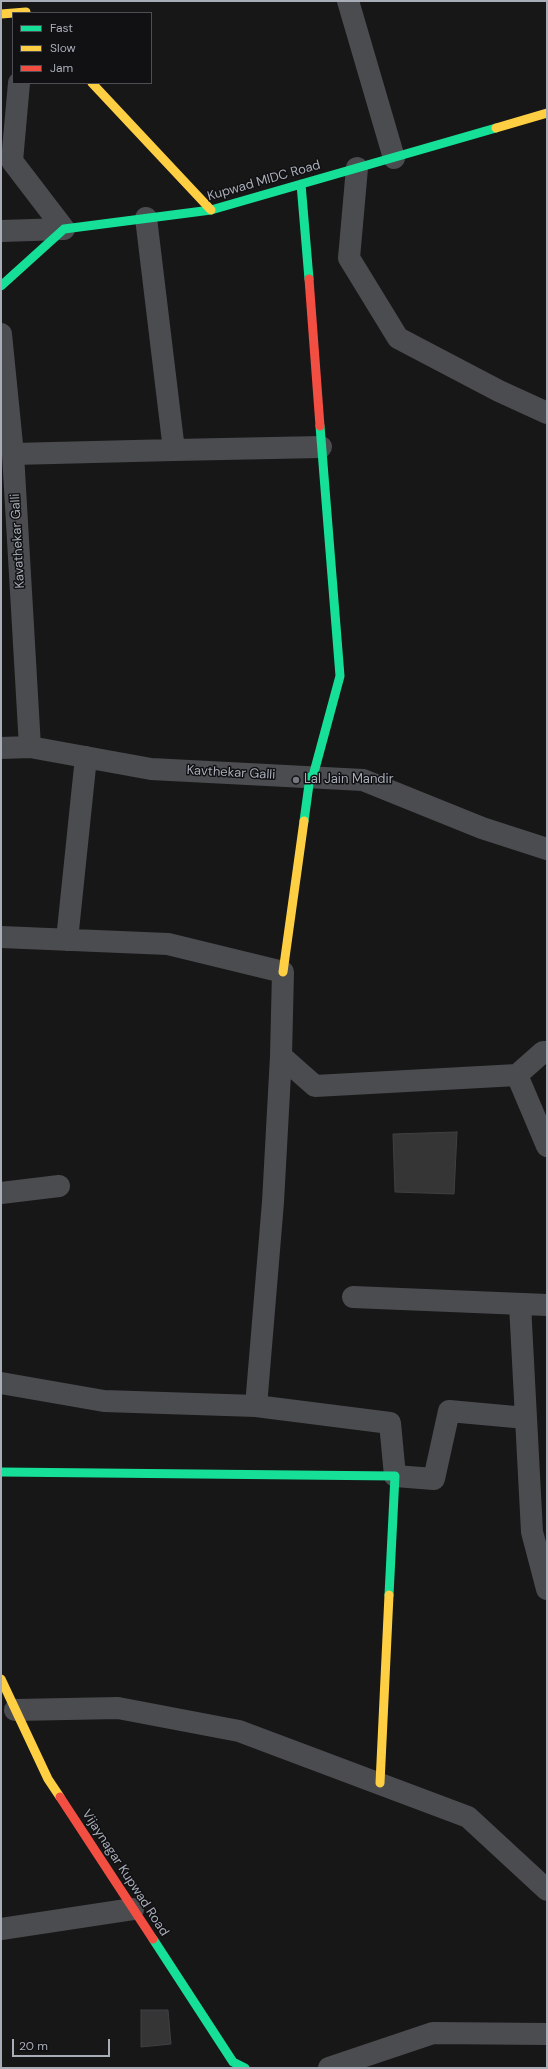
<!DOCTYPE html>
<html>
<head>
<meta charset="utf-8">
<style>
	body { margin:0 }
	#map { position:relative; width:548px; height:2069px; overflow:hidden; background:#171717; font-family:"DM Sans",sans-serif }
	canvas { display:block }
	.frame { position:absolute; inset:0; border:2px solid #a8adb8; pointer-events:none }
	.legend { position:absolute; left:12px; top:12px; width:140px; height:72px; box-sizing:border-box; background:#111113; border:1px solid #4d4f55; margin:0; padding:5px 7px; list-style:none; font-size:12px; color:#a8adb8 }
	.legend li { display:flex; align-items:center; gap:8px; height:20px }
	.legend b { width:20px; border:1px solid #4d4f55 }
	.scale { position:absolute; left:12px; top:2039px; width:98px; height:18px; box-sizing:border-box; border:2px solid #a8adb8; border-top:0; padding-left:5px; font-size:12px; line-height:14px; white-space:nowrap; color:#a8adb8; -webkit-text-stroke:3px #111113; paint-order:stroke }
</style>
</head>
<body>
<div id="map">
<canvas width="548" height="2069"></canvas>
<div class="frame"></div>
<ul class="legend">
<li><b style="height:5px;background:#16e098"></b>Fast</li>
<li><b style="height:5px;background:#ffcf43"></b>Slow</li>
<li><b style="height:5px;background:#f24e42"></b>Jam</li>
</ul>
<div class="scale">20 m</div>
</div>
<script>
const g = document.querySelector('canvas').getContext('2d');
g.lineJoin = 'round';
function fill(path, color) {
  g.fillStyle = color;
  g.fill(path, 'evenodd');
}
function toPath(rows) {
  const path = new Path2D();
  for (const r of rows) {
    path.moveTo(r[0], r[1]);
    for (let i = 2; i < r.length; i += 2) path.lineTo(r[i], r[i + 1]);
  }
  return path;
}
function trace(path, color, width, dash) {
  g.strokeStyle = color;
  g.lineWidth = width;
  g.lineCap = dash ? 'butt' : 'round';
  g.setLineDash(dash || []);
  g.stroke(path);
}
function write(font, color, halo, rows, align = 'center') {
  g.font = font + ' "DM Sans",sans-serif';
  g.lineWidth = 3;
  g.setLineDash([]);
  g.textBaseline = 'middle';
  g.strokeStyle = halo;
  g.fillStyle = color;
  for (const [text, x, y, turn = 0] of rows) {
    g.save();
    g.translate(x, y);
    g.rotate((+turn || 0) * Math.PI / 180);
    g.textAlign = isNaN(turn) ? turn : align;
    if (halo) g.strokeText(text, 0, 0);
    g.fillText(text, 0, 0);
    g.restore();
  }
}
const building = toPath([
	[457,1132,454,1194,395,1192,393,1134,457,1132],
	[141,2010,168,2010,171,2044,141,2047,141,2010]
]);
const street = toPath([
	[348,1,394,158],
	[19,83,12,161,64,229],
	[357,168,349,258,398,338,499,391,547,413],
	[1,231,64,229],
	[1,334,13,454,30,747],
	[174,450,321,447],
	[13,454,174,450,146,218],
	[1,748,30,747,151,769,363,780,482,828,547,849],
	[1,937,168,944,283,972,281,1056,315,1086,517,1075,543,1052,547,1052],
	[67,940,86,757],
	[517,1075,547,1146],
	[1,1193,59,1186],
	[353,1297,547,1305],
	[520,1304,532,1532,547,1589],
	[1,1383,104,1401,256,1406,390,1423,395,1476,434,1479,449,1411,526,1418],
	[256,1406,273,1202,281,1056],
	[15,1710,118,1708,239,1731,468,1817,547,1890],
	[1,1929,133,1909],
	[329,2068,433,2033,547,2034]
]);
const fast = toPath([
	[301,184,309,279],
	[1,286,64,229,211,210,496,128],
	[304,821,310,777,313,776,340,676,320,426],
	[1,1472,395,1476,389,1595],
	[153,1939,233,2062,245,2068]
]);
const slow = toPath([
	[1,14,26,12],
	[92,83,211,210],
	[496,128,547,113],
	[283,972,304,821],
	[1,1679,48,1779,60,1797],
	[380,1783,389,1595]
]);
const jam = toPath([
	[309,279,320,426],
	[60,1797,153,1939]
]);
const markers = [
	[296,780,4,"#757880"]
];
const streetNames = [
	["Kupwad MIDC Road",264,181,-16],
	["Kavathekar Galli",18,541,-93],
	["Kavthekar Galli",231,773,3],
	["Vijaynagar Kupwad Road",125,1873,57]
];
const poiNames = [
	["Lal Jain Mandir",304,780]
];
fill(building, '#353536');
trace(building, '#3f4043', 1);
trace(street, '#4b4c50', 22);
trace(fast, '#16e098', 9);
trace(slow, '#ffcf43', 9);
trace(jam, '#f24e42', 9);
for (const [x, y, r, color] of markers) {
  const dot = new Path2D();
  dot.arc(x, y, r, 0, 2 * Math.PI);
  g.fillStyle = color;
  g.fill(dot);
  trace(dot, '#111113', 1.5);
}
write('13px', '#a8adb8', '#111113', streetNames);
write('13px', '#a8adb8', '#111113', poiNames, 'left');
</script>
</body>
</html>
